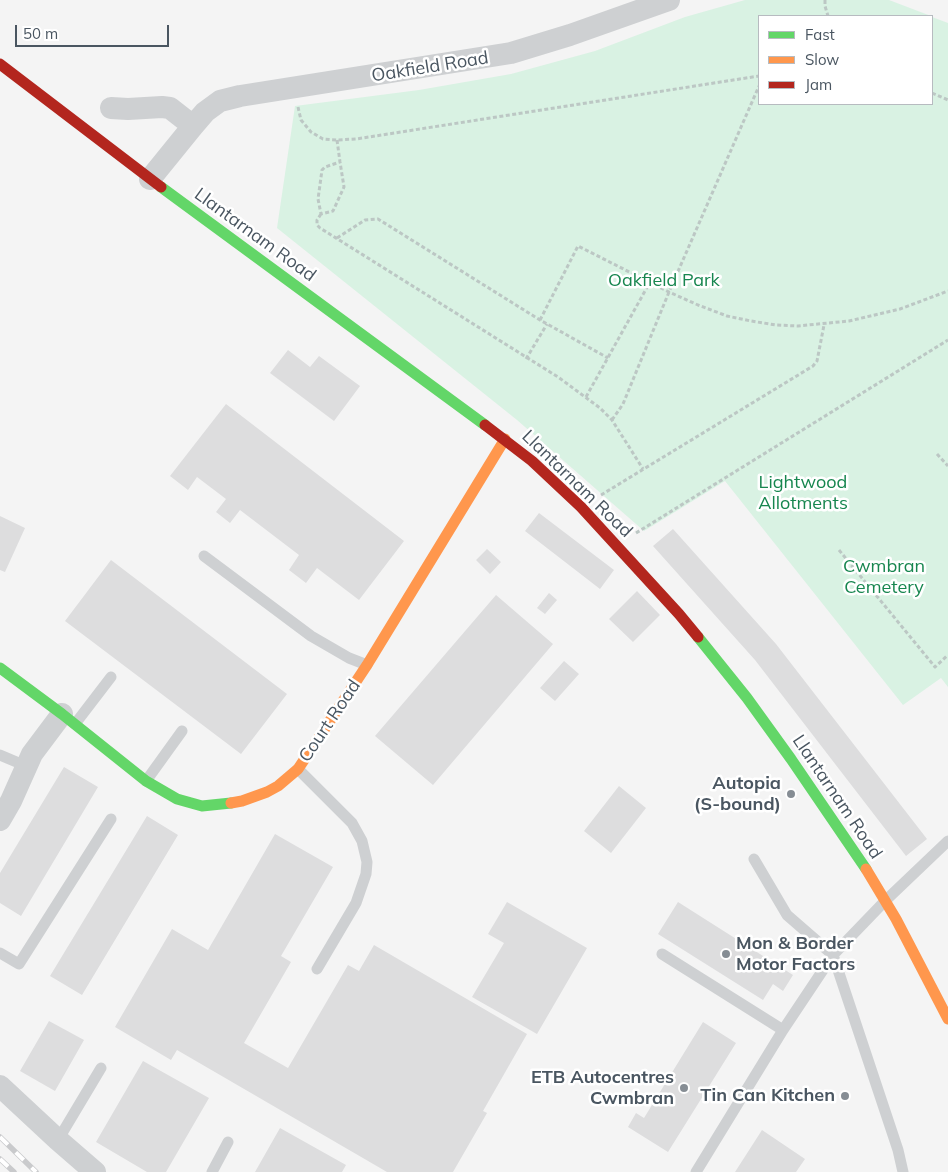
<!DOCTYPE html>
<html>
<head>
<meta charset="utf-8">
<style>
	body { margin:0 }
	#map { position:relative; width:948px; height:1172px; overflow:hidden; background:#f4f4f4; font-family:Mulish,sans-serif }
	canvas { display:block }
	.legend { position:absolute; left:758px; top:15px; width:175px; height:90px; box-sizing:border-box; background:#fff; border:1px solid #b7bbc0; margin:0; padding:6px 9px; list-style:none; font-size:15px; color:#4a5661 }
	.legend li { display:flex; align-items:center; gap:10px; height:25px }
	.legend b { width:25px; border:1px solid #b7bbc0 }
	.scale { position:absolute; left:15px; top:25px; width:154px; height:22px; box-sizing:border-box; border:2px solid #4a5661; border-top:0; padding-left:6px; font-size:15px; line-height:18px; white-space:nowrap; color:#4a5661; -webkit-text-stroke:4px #fff; paint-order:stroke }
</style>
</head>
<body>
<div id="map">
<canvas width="948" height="1172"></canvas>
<ul class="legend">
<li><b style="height:6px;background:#63d668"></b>Fast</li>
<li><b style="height:6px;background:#ff974d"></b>Slow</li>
<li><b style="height:6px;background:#b3261e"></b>Jam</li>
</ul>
<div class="scale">50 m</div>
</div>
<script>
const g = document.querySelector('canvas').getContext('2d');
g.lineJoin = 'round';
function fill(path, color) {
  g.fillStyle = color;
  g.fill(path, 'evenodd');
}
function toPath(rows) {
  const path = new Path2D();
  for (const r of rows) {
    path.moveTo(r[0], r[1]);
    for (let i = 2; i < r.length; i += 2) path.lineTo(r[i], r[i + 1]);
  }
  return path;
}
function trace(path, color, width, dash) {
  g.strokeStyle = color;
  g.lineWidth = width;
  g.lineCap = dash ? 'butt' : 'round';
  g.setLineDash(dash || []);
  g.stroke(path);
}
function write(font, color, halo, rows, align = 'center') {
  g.font = font + ' Mulish,sans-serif';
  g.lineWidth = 5;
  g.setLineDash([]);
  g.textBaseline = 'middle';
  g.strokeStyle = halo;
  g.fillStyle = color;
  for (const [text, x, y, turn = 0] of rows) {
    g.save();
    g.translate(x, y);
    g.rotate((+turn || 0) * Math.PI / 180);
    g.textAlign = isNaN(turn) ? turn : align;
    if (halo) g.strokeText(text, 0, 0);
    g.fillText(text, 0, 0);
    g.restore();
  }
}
const green = toPath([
	[745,0,889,0,931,16,759,16,759,104,932,104,932,17,948,23,948,687,941,678,903,705,725,481,644,531,517,420,277,228,295,106,419,90,511,74,595,51,685,17]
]);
const building = toPath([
	[288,350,310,367,319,356,360,386,334,421,270,373],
	[226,404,404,541,359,600,317,568,306,583,289,570,299,555,240,510,230,523,216,512,226,499,197,477,188,490,170,476],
	[539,513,614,570,600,589,525,531],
	[0,516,25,528,5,572,0,570],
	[673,529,776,644,927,839,906,856,755,660,653,546],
	[487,549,501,562,490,574,476,560],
	[111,560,287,694,241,754,65,621],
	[637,591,660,615,633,642,609,619],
	[549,593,557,600,545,614,537,608],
	[496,595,553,644,433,785,375,736],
	[564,661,579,674,555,701,540,688],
	[64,767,98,787,21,916,0,903,0,873],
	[619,786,646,808,611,853,584,831],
	[147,816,178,835,82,995,50,976],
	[275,834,333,867,281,956,291,962,244,1043,288,1068,348,965,359,971,374,945,527,1034,483,1111,487,1113,453,1172,387,1172,177,1050,171,1060,115,1027,172,929,208,950],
	[507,902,587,948,537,1034,472,997,504,943,488,934],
	[678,902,793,975,783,991,773,984,763,1000,658,934],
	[49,1021,84,1040,55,1091,20,1071],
	[703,1022,736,1043,668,1152,628,1127,636,1113,644,1118],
	[143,1061,209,1098,166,1172,147,1172,96,1142],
	[280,1128,346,1165,342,1172,255,1172],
	[762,1130,805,1159,796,1172,735,1172]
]);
const path = toPath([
	[825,0,825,6,828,16],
	[932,93,948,100],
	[298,107,301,120,311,132,323,139,337,140,356,139,759,76],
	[337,140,340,162,344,187,333,211,321,214,318,199,322,170,325,167,340,162],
	[321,214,317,220,317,225,320,228,558,377,600,408,612,420,643,469],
	[337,238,365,220,378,219,540,320,608,358],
	[540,320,578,246,669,292,698,305,727,316,751,321,776,325,798,326,849,321,900,309,948,291],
	[526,359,547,324],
	[586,397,650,282],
	[612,420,623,404,669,292,759,86],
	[937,454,948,466],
	[601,495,813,366,817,361,824,325],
	[636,533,948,340],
	[839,550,935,667,948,655]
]);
const lane = toPath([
	[204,556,311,636,349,658,367,665],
	[75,724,111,677],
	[0,755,26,766],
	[298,769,352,823,362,841,367,862,366,874,356,903,317,969],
	[146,781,182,731],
	[754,859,787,915,833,955,898,1150,903,1172],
	[0,953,19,964,111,819],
	[662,954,783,1030],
	[58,1140,101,1068],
	[212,1172,228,1142],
	[696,1172,783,1030,833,955,885,901,948,841]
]);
const street = toPath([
	[111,108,128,109,162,107,170,108,193,126],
	[150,179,193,126,205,112,220,101,240,96,511,53,570,35,669,0],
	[0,820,11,801,32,754,62,714],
	[0,1086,58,1140,95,1172]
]);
const fast = toPath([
	[161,187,485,425],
	[698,637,747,698,791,759,866,869],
	[0,668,62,714,146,781,177,799,202,806,231,803]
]);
const slow = toPath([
	[231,803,242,801,267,792,278,786,298,769,367,665,505,439],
	[866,869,896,919,948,1019]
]);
const jam = toPath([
	[0,64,161,187],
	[485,425,532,461,581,507,679,614,698,637]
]);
const rail = toPath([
	[0,1137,36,1172],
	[0,1159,14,1172]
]);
const markers = [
	[791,794,5,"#868d94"],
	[726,954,5,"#868d94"],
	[684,1088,5,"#868d94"],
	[845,1096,5,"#868d94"]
];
const streetNames = [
	["Oakfield Road",430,67,-9],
	["Llantarnam Road",255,235,36],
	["Llantarnam Road",577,484,44],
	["Court Road",330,721,-56],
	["Llantarnam Road",837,797,56]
];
const parkNames = [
	["Oakfield Park",664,281],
	["Lightwood",803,483],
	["Allotments",803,504],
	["Cwmbran",884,567],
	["Cemetery",884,588]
];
const poiNames = [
	["Autopia",781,784],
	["(S-bound)",781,805],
	["Mon & Border",736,944,"left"],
	["Motor Factors",736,965,"left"],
	["ETB Autocentres",674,1078],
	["Cwmbran",674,1099],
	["Tin Can Kitchen",835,1096]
];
fill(green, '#d9f2e3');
fill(building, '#ddddde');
trace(path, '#bcc7c4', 3, [4, 2.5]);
trace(lane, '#ced0d2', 11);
trace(street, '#ced0d2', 22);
trace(fast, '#63d668', 11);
trace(slow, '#ff974d', 11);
trace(jam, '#b3261e', 11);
trace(rail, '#c9cacc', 5.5);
trace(rail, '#fff', 4, [11]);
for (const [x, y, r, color] of markers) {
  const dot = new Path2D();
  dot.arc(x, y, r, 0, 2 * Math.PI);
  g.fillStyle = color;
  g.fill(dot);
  trace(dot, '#fff', 2);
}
write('18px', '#4a5661', '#fff', streetNames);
write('18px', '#17864f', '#fff', parkNames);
write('bold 18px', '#4a5661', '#fff', poiNames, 'right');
</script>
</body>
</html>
